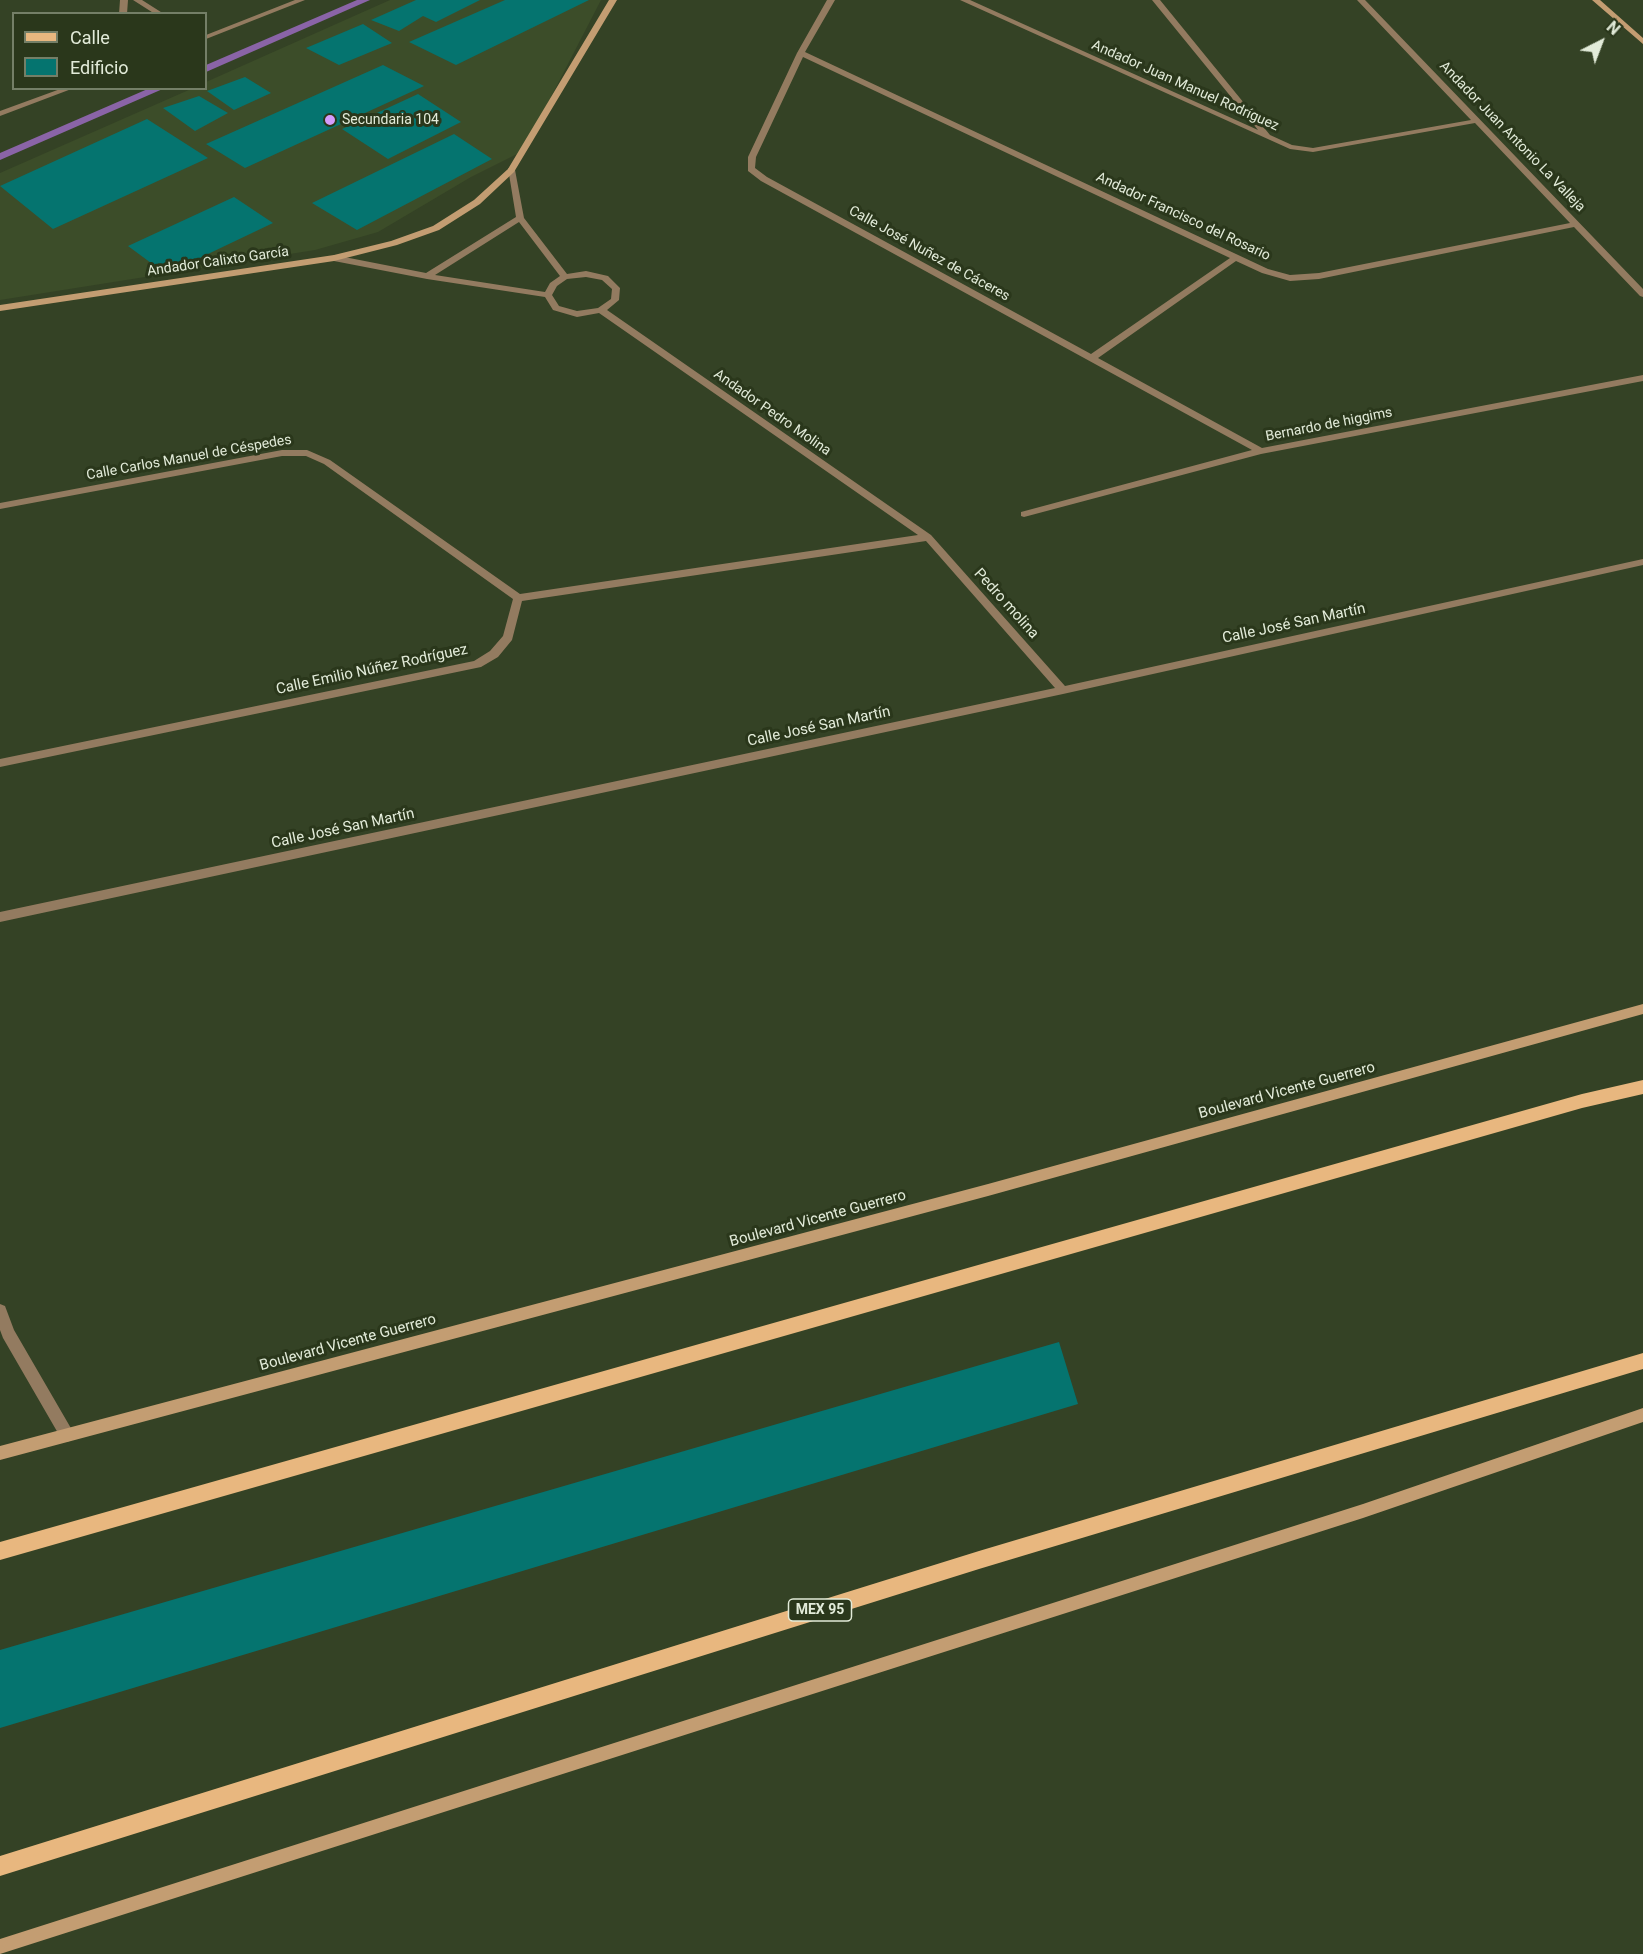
<!DOCTYPE html>
<html>
<head>
<meta charset="utf-8">
<style>
	body { margin:0 }
	#map { position:relative; width:1643px; height:1954px; overflow:hidden; background:#344225; font-family:Roboto,sans-serif }
	canvas { display:block }
	.legend { position:absolute; left:12px; top:12px; width:195px; height:78px; box-sizing:border-box; background:#2a371b; border:2px solid #747f67; margin:0; padding:8px 10px; list-style:none; font-size:18px; color:#e2ebd9 }
	.legend li { display:flex; align-items:center; gap:12px; height:30px }
	.legend b { width:30px; border:2px solid #747f67 }
	.north { position:absolute; left:1571px; top:12px; width:60px; height:60px; -webkit-text-stroke:4px #2a371b; paint-order:stroke; rotate:42deg; font-size:16px; font-weight:700; line-height:24px; text-align:center; color:#e2ebd9 }
	.north::after { content:''; display:block; margin:auto; width:21px; height:27px; background:#e2ebd9; clip-path:polygon(50% 0,100% 100%,50% 72%,0 100%) }
</style>
</head>
<body>
<div id="map">
<canvas width="1643" height="1954"></canvas>
<ul class="legend">
<li><b style="height:8px;background:#e8b77f"></b>Calle</li>
<li><b style="height:16px;background:#05746f"></b>Edificio</li>
</ul>
<div class="north">N</div>
</div>
<script>
const g = document.querySelector('canvas').getContext('2d');
g.lineJoin = 'round';
function fill(path, color) {
  g.fillStyle = color;
  g.fill(path, 'evenodd');
}
function toPath(rows) {
  const path = new Path2D();
  for (const r of rows) {
    path.moveTo(r[0], r[1]);
    for (let i = 2; i < r.length; i += 2) path.lineTo(r[i], r[i + 1]);
  }
  return path;
}
function trace(path, color, width, dash) {
  g.strokeStyle = color;
  g.lineWidth = width;
  g.lineCap = dash ? 'butt' : 'round';
  g.setLineDash(dash || []);
  g.stroke(path);
}
function write(font, color, halo, rows, align = 'center') {
  g.font = font + ' Roboto,sans-serif';
  g.lineWidth = 6;
  g.setLineDash([]);
  g.textBaseline = 'middle';
  g.strokeStyle = halo;
  g.fillStyle = color;
  for (const [text, x, y, turn = 0] of rows) {
    g.save();
    g.translate(x, y);
    g.rotate((+turn || 0) * Math.PI / 180);
    g.textAlign = isNaN(turn) ? turn : align;
    if (halo) g.strokeText(text, 0, 0);
    g.fillText(text, 0, 0);
    g.restore();
  }
}
const built = toPath([
	[390,0,601,0,523,151,471,177,378,232,315,250,0,300,0,173,191,89,206,88,206,82]
]);
const stream = toPath([
	[357,0,370,0,206,72,206,65,357,0],
	[150,88,165,88,0,160,0,153,150,88]
]);
const building = toPath([
	[416,0,480,0,436,22,423,16,399,31,371,20],
	[505,0,589,0,456,65,409,42],
	[363,24,392,43,339,65,306,48],
	[383,65,424,86,245,168,206,144],
	[245,77,271,93,234,110,207,91],
	[418,94,461,122,388,159,342,129],
	[199,96,228,113,195,131,163,108],
	[147,119,208,158,53,229,0,186],
	[454,134,492,159,357,230,312,203],
	[234,197,273,223,166,274,128,246],
	[1059,1342,1078,1404,0,1728,0,1650]
]);
const lane = toPath([
	[0,1304,5,1306,14,1330,72,1430,74,1435,72,1440,67,1442,62,1440,3,1338,0,1330,0,1304]
]);
const street = toPath([
	[120,0,128,0,127,14,119,14,120,0],
	[133,0,142,0,164,14,155,14,133,0],
	[295,0,305,0,206,39,206,35,295,0],
	[827,0,835,0,805,52,1268,269,1290,275,1319,273,1570,223,1475,123,1313,152,1290,149,960,0,970,0,1258,130,1152,0,1160,0,1270,135,1292,145,1313,148,1471,120,1357,0,1365,0,1643,289,1643,297,1640,296,1574,227,1319,279,1290,281,1262,273,1236,261,1098,358,1262,448,1643,375,1643,381,1261,454,1024,517,1021,516,1021,512,1252,450,761,181,748,171,748,157,797,53,827,0],
	[803,57,1230,258,1091,354,767,177,755,168,756,157,803,57],
	[63,88,74,88,0,116,0,111,63,88],
	[508,168,515,170,524,218,567,274,586,271,608,276,620,288,619,300,607,310,931,535,1065,686,1643,559,1643,565,1063,694,0,922,0,912,1055,688,926,541,522,601,512,640,498,657,481,667,0,767,0,759,474,661,490,651,503,636,513,599,324,464,306,456,282,456,0,509,0,503,282,450,307,450,330,460,520,594,918,535,599,313,577,317,553,310,545,297,427,279,334,261,330,258,334,255,426,273,516,217,508,168],
	[519,222,560,276,550,283,545,292,435,275,519,222],
	[586,277,602,280,612,289,611,299,598,308,577,311,559,306,552,295,557,286,567,279,586,277]
]);
const secondary = toPath([
	[609,0,617,0,514,172,480,204,439,230,397,245,334,261,0,311,0,305,334,255,391,241,433,226,474,200,508,169,609,0],
	[1592,0,1600,0,1643,38,1643,44,1592,0],
	[1643,1004,1643,1014,988,1196,0,1460,0,1446,988,1184,1643,1004],
	[1643,1408,1643,1422,1363,1518,0,1954,0,1939,1363,1504,1643,1408]
]);
const primary = toPath([
	[1643,1080,1643,1094,1582,1108,0,1560,0,1542,1582,1094,1643,1080],
	[1643,1353,1643,1369,979,1569,0,1876,0,1856,979,1551,1643,1353]
]);
const markers = [
	[330,120,6,"#d39cfc"]
];
const farStreetnames = [
	["Andador Juan Manuel Rodríguez",1185,86,24],
	["Andador Juan Antonio La Valleja",1512,137,46],
	["Andador Francisco del Rosario",1183,217,25],
	["Calle José Nuñez de Cáceres",929,254,29],
	["Andador Calixto García",218,262,-8],
	["Andador Pedro Molina",772,413,35],
	["Bernardo de higgims",1329,425,-11],
	["Calle Carlos Manuel de Céspedes",189,458,-10]
];
const farPoinames = [
	["Secundaria 104",342,120]
];
const shields = [
	[820,1610,63]
];
const shieldNames = [
	["MEX 95",820,1610]
];
const streetNames = [
	["Pedro molina",1006,604,48],
	["Calle José San Martín",1294,624,-12],
	["Calle Emilio Núñez Rodríguez",372,670,-12],
	["Calle José San Martín",819,727,-12],
	["Calle José San Martín",343,829,-12],
	["Boulevard Vicente Guerrero",1287,1091,-15],
	["Boulevard Vicente Guerrero",818,1219,-15],
	["Boulevard Vicente Guerrero",348,1343,-15]
];
fill(built, '#3c4d29');
fill(stream, '#8a64a7');
fill(building, '#05746f');
fill(lane, '#937b60');
fill(street, '#937b60');
fill(secondary, '#c39d72');
fill(primary, '#e8b77f');
for (const [x, y, r, color] of markers) {
  const dot = new Path2D();
  dot.arc(x, y, r, 0, 2 * Math.PI);
  g.fillStyle = color;
  g.fill(dot);
  trace(dot, '#2a371b', 2);
}
write('14px', '#e2ebd9', '#2a371b', farStreetnames);
write('14px', '#e2ebd9', '#2a371b', farPoinames, 'left');
for (const [x, y, w] of shields) {
  const box = new Path2D();
  box.roundRect(x - w / 2, y - 11, w, 22, 4.5);
  g.fillStyle = '#2a371b';
  g.fill(box);
  trace(box, '#e2ebd9', 1.5);
}
write('bold 14px', '#e2ebd9', null, shieldNames);
write('15px', '#e2ebd9', '#2a371b', streetNames);
</script>
</body>
</html>
